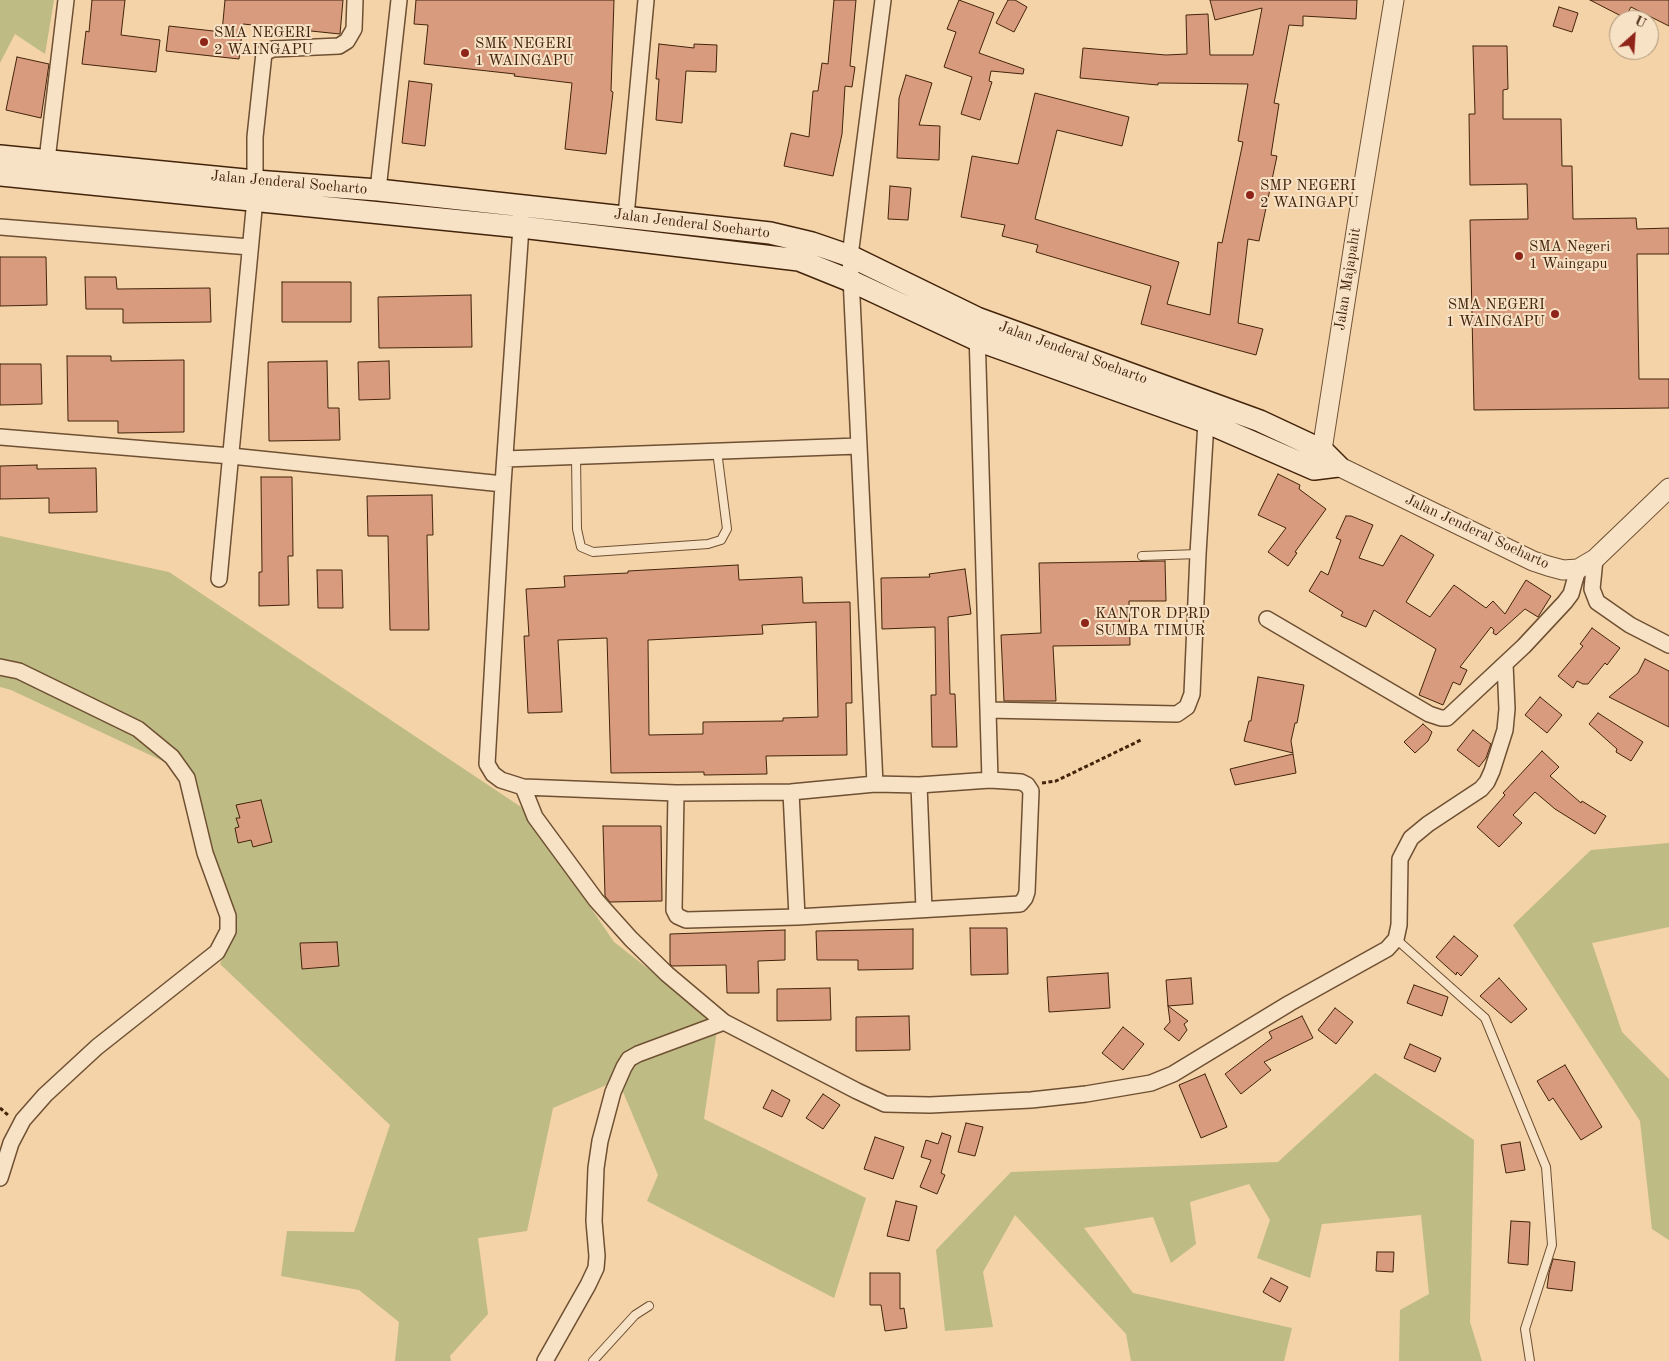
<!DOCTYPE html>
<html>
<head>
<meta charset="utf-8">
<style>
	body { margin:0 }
	#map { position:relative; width:1669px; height:1361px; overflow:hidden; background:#f3d3a7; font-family:"Old Standard TT",serif }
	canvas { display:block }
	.north { position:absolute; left:1609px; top:10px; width:50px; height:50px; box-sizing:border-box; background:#f7e2c6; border:1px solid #af967b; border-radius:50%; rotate:26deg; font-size:14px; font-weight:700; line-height:20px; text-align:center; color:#43240b }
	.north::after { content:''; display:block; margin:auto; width:18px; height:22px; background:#8f2418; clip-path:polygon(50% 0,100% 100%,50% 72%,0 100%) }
</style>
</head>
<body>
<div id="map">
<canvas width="1669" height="1361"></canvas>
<div class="north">U</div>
</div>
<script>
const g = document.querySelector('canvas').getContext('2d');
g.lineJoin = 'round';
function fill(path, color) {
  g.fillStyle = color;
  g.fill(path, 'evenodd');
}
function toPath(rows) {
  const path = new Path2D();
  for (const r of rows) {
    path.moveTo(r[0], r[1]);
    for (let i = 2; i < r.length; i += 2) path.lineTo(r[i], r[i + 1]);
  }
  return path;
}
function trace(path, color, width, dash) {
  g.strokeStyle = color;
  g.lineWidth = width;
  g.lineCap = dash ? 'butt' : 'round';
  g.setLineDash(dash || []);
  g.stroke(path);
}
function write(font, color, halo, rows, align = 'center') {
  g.font = font + ' "Old Standard TT",serif';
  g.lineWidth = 4;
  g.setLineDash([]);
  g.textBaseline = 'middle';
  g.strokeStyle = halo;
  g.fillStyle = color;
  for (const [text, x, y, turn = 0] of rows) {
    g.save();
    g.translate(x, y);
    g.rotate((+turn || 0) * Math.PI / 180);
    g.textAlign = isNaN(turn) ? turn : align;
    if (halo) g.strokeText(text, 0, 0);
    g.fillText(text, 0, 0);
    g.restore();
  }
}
const green = toPath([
	[0,0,54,0,45,54,15,34,0,63],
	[0,536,169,572,524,809,614,942,718,1023,704,1119,866,1198,834,1298,647,1201,658,1175,618,1080,553,1108,527,1231,478,1238,488,1314,450,1356,451,1361,395,1361,399,1322,359,1290,281,1276,287,1231,354,1232,390,1125,220,964,233,928,181,777,165,762,11,690,0,687],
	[1669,843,1669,927,1592,943,1622,1032,1669,1079,1669,1240,1652,1229,1640,1121,1513,925,1591,850],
	[1375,1073,1474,1140,1470,1322,1482,1361,1399,1361,1400,1310,1429,1294,1421,1215,1322,1224,1310,1278,1257,1258,1270,1220,1249,1184,1190,1202,1196,1244,1171,1263,1153,1217,1084,1228,1133,1293,1292,1328,1284,1361,1131,1361,1126,1334,1015,1215,983,1272,993,1327,945,1331,936,1250,1011,1172,1278,1162]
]);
const building = toPath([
	[92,0,125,0,121,35,160,40,156,72,82,64,86,31,89,32,92,0],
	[225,0,343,0,340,34,243,24,239,59,166,51,169,26,222,32,225,0],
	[416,0,614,0,611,91,613,92,606,154,565,149,572,83,514,76,515,74,424,64,428,25,414,24,416,0],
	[834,0,856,0,850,66,855,67,852,87,845,86,842,134,833,176,784,166,791,133,809,137,813,91,818,91,822,63,828,64,834,0],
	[959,0,994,13,979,53,1024,69,1023,74,991,71,989,81,992,82,980,120,961,114,972,77,944,67,956,32,947,29,959,0],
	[1008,0,1015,0,1027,7,1014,32,996,23,1008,0],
	[1210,0,1357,0,1356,19,1303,16,1303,26,1289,25,1274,103,1279,104,1271,155,1277,156,1259,241,1248,239,1238,323,1263,329,1256,355,1141,324,1151,286,1036,252,1038,245,1002,236,1005,225,961,217,972,156,1018,164,1035,93,1129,117,1122,146,1057,130,1035,219,1179,262,1167,304,1210,315,1218,242,1222,243,1243,142,1238,141,1248,84,1158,83,1158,85,1080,78,1083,48,1166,55,1187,54,1186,15,1208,14,1210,55,1253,55,1262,8,1215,20,1210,0],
	[1590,0,1669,0,1669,26,1631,7,1625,18,1590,0],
	[1559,7,1578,13,1572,32,1553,26,1559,7],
	[659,44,694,48,694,44,717,45,716,72,686,71,682,123,656,120,659,79,656,79,659,44],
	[1473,46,1507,46,1508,89,1503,90,1503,119,1561,119,1562,166,1572,166,1573,219,1636,218,1637,229,1669,228,1669,254,1637,254,1639,379,1669,379,1669,408,1474,410,1470,220,1528,219,1527,184,1470,185,1469,114,1475,114,1473,46],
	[17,57,49,64,41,118,6,110,17,57],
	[906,75,932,83,919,125,940,126,939,160,897,158,899,98,906,75],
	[409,81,432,84,425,146,402,143,409,81],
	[890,186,911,188,908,220,888,219,890,186],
	[0,257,46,257,47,305,0,306,0,257],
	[85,277,116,277,117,289,210,288,211,322,123,323,123,309,86,309,85,277],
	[282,282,351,282,351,322,282,322,282,282],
	[471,295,472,347,379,348,378,297,471,295],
	[67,356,111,356,111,361,184,360,184,432,118,433,118,421,68,421,67,356],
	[327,361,328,408,339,408,340,440,269,441,268,362,327,361],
	[389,361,390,399,359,400,358,362,389,361],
	[0,364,41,364,42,404,0,405,0,364],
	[37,465,37,469,96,468,97,512,49,513,49,498,0,499,0,466,37,465],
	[1278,474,1300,485,1299,489,1326,509,1295,552,1297,553,1288,566,1268,552,1286,528,1258,515,1278,474],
	[261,477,292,477,293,556,288,556,289,605,259,606,259,572,262,572,261,477],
	[432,495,433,535,427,535,429,630,390,630,388,536,368,536,367,496,432,495],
	[1346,516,1351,516,1373,525,1359,558,1383,566,1401,535,1434,555,1406,602,1430,617,1454,585,1486,608,1493,601,1505,614,1526,580,1551,596,1538,617,1525,609,1496,635,1493,633,1494,630,1491,627,1460,667,1467,670,1460,685,1453,682,1443,705,1419,695,1436,649,1374,610,1366,627,1341,616,1343,612,1309,591,1321,571,1328,575,1341,540,1336,538,1346,516],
	[1165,561,1166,601,1129,601,1130,645,1053,646,1056,701,1004,701,1001,635,1041,633,1039,563,1165,561],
	[738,565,739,580,802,577,803,603,850,602,852,703,846,703,847,755,766,756,767,774,704,775,704,772,611,773,607,638,558,640,562,712,528,713,524,636,529,636,526,589,565,587,564,576,628,573,628,571,738,565],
	[816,622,818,717,783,718,783,721,703,722,703,734,649,735,648,640,763,634,762,625,816,622],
	[965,569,971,614,948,617,950,694,955,694,957,747,932,747,931,695,936,695,935,627,882,629,881,578,930,577,929,574,965,569],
	[317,570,342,570,343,608,318,608,317,570],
	[1592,628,1620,648,1607,665,1605,663,1588,684,1583,684,1577,681,1573,688,1558,676,1583,646,1580,644,1592,628],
	[1645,659,1669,671,1669,727,1609,697,1638,673,1645,659],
	[1258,677,1304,685,1297,723,1295,723,1291,741,1293,753,1244,741,1249,721,1251,721,1258,677],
	[1540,697,1562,715,1547,733,1525,715,1540,697],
	[1598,713,1643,742,1631,761,1616,752,1617,749,1589,724,1598,713],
	[1423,724,1432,732,1428,741,1415,753,1404,742,1423,724],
	[1473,730,1491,744,1486,758,1479,767,1457,750,1473,730],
	[1542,751,1559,767,1550,776,1581,803,1582,801,1606,816,1595,834,1555,809,1535,792,1513,815,1522,823,1499,847,1477,827,1505,795,1503,793,1542,751],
	[1293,754,1296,773,1235,785,1230,769,1293,754],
	[261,800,272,842,253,847,251,840,238,843,235,828,239,827,236,818,240,818,236,805,261,800],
	[603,826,661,826,662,901,610,902,605,896,603,826],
	[970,928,1007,928,1008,974,971,975,970,928],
	[913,929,913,969,858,970,858,960,817,960,816,931,913,929],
	[785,930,785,960,758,961,759,993,727,993,726,965,672,966,670,964,670,934,785,930],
	[1454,936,1478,956,1461,976,1457,972,1456,975,1436,957,1454,936],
	[337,942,339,966,302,969,300,943,337,942],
	[1108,973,1110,1008,1049,1012,1047,977,1108,973],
	[1191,978,1193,1004,1168,1006,1166,980,1191,978],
	[1499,978,1527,1009,1511,1023,1480,996,1499,978],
	[1414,985,1448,997,1442,1016,1407,1003,1414,985],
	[830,988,831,1020,777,1021,777,989,830,988],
	[1168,1006,1188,1021,1184,1024,1187,1030,1179,1041,1164,1029,1170,1022,1168,1006],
	[1335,1008,1353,1022,1336,1044,1318,1030,1335,1008],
	[909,1016,910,1050,856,1051,856,1017,909,1016],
	[1302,1016,1313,1038,1264,1062,1271,1070,1241,1094,1225,1074,1272,1038,1269,1032,1302,1016],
	[1123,1027,1144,1044,1123,1070,1102,1053,1123,1027],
	[1410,1044,1441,1058,1435,1072,1404,1058,1410,1044],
	[1565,1065,1602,1127,1581,1140,1553,1098,1549,1101,1537,1081,1565,1065],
	[1205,1074,1227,1127,1201,1138,1179,1085,1205,1074],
	[772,1090,790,1100,782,1117,763,1108,772,1090],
	[823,1094,840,1105,823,1129,806,1118,823,1094],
	[966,1123,983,1127,975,1156,958,1152,966,1123],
	[942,1133,951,1136,941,1173,945,1175,937,1194,920,1187,931,1160,921,1157,926,1140,938,1144,942,1133],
	[875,1137,904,1147,893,1179,864,1169,875,1137],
	[1520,1142,1525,1170,1506,1173,1501,1145,1520,1142],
	[896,1201,917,1206,909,1241,887,1236,896,1201],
	[1511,1221,1530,1222,1528,1265,1508,1263,1511,1221],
	[1377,1252,1394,1252,1393,1272,1376,1271,1377,1252],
	[1553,1259,1575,1262,1572,1291,1547,1288,1549,1273,1553,1259],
	[870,1273,900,1273,900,1309,904,1308,907,1328,885,1331,881,1305,870,1305,870,1273],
	[1271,1278,1288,1287,1280,1302,1263,1292,1271,1278]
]);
const path = toPath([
	[1042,783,1056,781,1141,740],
	[0,1108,8,1115]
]);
const service = toPath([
	[576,457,577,529,581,547,593,552,708,544,721,540,727,529,717,451],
	[1142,556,1198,554],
	[1396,939,1485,1018,1546,1167,1552,1245,1525,1329,1530,1361],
	[593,1361,635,1315,649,1306]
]);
const minor = toPath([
	[47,160,66,0],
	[378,190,399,0],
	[626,216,646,0],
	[520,217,521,227,503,484,487,764,493,774,501,780,523,787,676,793,791,792,875,784,919,785,990,780,977,331],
	[0,227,250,247],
	[0,437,231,456,503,484],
	[505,459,858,446],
	[1595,559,1592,589,1597,602,1630,625,1669,645],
	[219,579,255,199,255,137,264,53,273,49,339,46,347,41,354,29,355,0],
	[1267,619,1429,714,1441,718,1447,718,1524,646,1565,602,1571,594,1578,569],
	[0,667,19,671,138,729,172,757,187,778,205,853,228,916,228,931,217,952,97,1047,45,1095,23,1120,11,1143,0,1178],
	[988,710,1177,714,1187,707,1192,694,1198,554,1206,422],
	[875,784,850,256,883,0],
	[919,785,924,909],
	[523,787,535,817,596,900,631,939,667,974,724,1022,857,1091,885,1104,930,1105,1031,1100,1086,1094,1151,1083,1173,1074,1290,1003,1387,949,1396,939,1399,925,1400,859,1411,838,1428,824,1481,789,1487,782,1492,771,1505,730,1507,709,1505,664],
	[791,792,797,917],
	[676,793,674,910,677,916,686,920,797,917,1020,904,1025,898,1027,892,1031,791,1027,785,1021,782,990,780],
	[545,1361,588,1285,596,1268,597,1256,594,1221,596,1168,600,1141,613,1092,624,1067,629,1059,638,1054,724,1022]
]);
const tertiary = toPath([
	[1317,462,1322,450,1357,225,1394,0],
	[1338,466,1533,561,1548,566,1563,570,1578,569,1595,559,1669,488]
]);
const secondary = toPath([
	[0,156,255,181,378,190,770,233,812,243,850,256,977,318,1260,421,1322,450,1338,466],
	[0,175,521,227,799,260,851,281,977,340,1206,422,1314,469,1338,466]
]);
const markers = [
	[204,42,5,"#8f2418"],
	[465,53,5,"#8f2418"],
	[1250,195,5,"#8f2418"],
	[1519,256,5,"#8f2418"],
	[1555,314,5,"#8f2418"],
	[1085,623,5,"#8f2418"]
];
const poiNames = [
	["SMA NEGERI",214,33],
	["2 WAINGAPU",214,50],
	["SMK NEGERI",475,44],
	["1 WAINGAPU",475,61],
	["SMP NEGERI",1260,186],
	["2 WAINGAPU",1260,203],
	["SMA Negeri",1529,247],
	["1 Waingapu",1529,264],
	["SMA NEGERI",1545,305,"right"],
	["1 WAINGAPU",1545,322,"right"],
	["KANTOR DPRD",1095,614],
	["SUMBA TIMUR",1095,631]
];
const streetNames = [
	["Jalan Jenderal Soeharto",289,183,5],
	["Jalan Jenderal Soeharto",692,224,7],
	["Jalan Majapahit",1348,279,-81],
	["Jalan Jenderal Soeharto",1073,353,20],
	["Jalan Jenderal Soeharto",1477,532,25]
];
fill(green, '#bebb85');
fill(building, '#d99b7e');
trace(building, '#43240b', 1);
trace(service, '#6f5032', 10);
trace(minor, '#6f5032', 18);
trace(tertiary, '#6f5032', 21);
trace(secondary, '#43240b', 24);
trace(path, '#43240b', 3, [4, 2.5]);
trace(service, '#f7e2c6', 8);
trace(minor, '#f7e2c6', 15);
trace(tertiary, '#f7e2c6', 19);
trace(secondary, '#f7e2c6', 21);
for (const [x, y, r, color] of markers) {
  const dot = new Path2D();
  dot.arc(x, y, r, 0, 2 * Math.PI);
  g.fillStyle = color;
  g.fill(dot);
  trace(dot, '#f7e2c6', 2);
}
write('15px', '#43240b', '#f7e2c6', poiNames, 'left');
write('15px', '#43240b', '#f7e2c6', streetNames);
</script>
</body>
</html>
